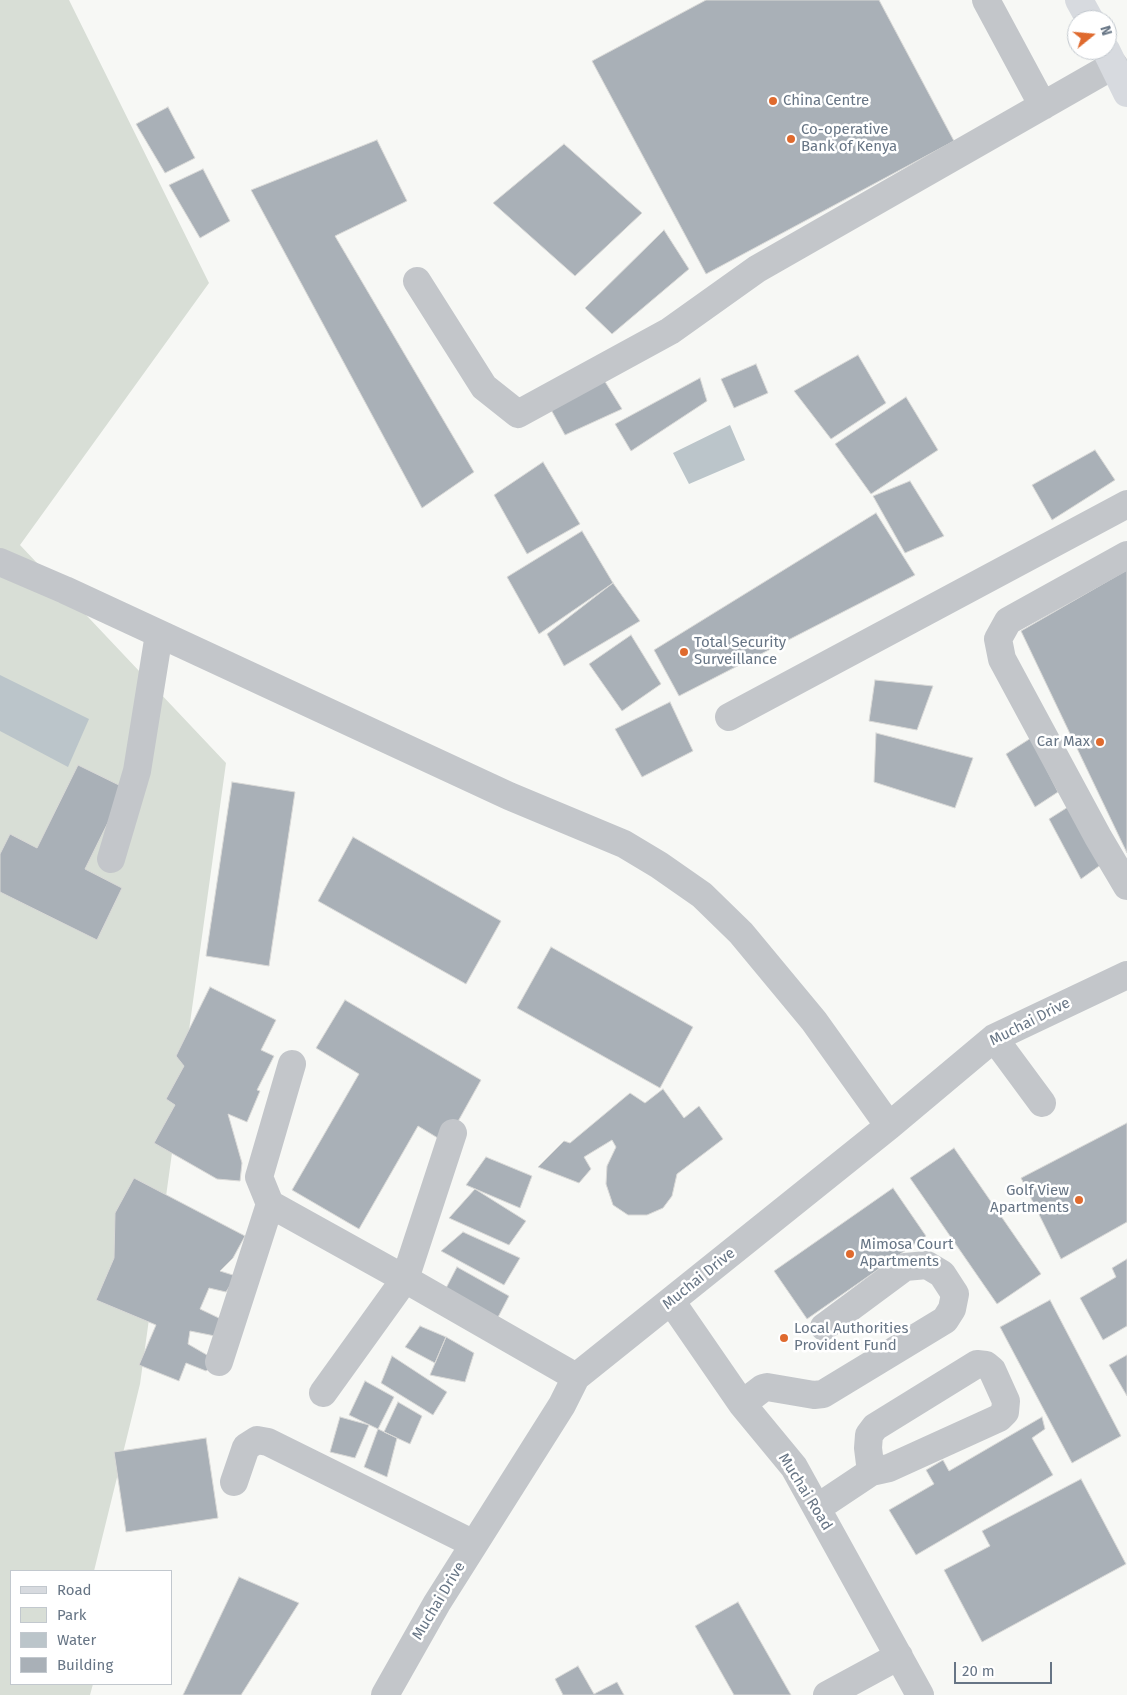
<!DOCTYPE html>
<html>
<head>
<meta charset="utf-8">
<style>
	body { margin:0 }
	#map { position:relative; width:1127px; height:1695px; overflow:hidden; background:#f7f8f5; font-family:"Fira Sans",sans-serif }
	canvas { display:block }
	.legend { position:absolute; left:10px; top:1570px; width:162px; height:115px; box-sizing:border-box; background:#fff; border:1px solid #c2c8ce; margin:0; padding:6px 9px; list-style:none; font-size:15px; color:#677585 }
	.legend li { display:flex; align-items:center; gap:10px; height:25px }
	.legend b { width:25px; border:1px solid #c2c8ce }
	.north { position:absolute; left:1067px; top:10px; width:50px; height:50px; box-sizing:border-box; background:#fff; border:1px solid #c2c8ce; border-radius:50%; rotate:73deg; font-size:14px; font-weight:700; line-height:20px; text-align:center; color:#677585 }
	.north::after { content:''; display:block; margin:auto; width:18px; height:22px; background:#df6a2e; clip-path:polygon(50% 0,100% 100%,50% 72%,0 100%) }
	.scale { position:absolute; left:954px; top:1662px; width:98px; height:22px; box-sizing:border-box; border:2px solid #677585; border-top:0; padding-left:6px; font-size:15px; line-height:18px; white-space:nowrap; color:#677585; -webkit-text-stroke:4px #fff; paint-order:stroke }
</style>
</head>
<body>
<div id="map">
<canvas width="1127" height="1695"></canvas>
<ul class="legend">
<li><b style="height:6px;background:#d7dadf"></b>Road</li>
<li><b style="height:14px;background:#d8ded6"></b>Park</li>
<li><b style="height:14px;background:#bbc5ca"></b>Water</li>
<li><b style="height:14px;background:#a9b0b7"></b>Building</li>
</ul>
<div class="north">N</div>
<div class="scale">20 m</div>
</div>
<script>
const g = document.querySelector('canvas').getContext('2d');
g.lineJoin = 'round';
function fill(path, color) {
  g.fillStyle = color;
  g.fill(path, 'evenodd');
}
function toPath(rows) {
  const path = new Path2D();
  for (const r of rows) {
    path.moveTo(r[0], r[1]);
    for (let i = 2; i < r.length; i += 2) path.lineTo(r[i], r[i + 1]);
  }
  return path;
}
function trace(path, color, width, dash) {
  g.strokeStyle = color;
  g.lineWidth = width;
  g.lineCap = dash ? 'butt' : 'round';
  g.setLineDash(dash || []);
  g.stroke(path);
}
function write(font, color, halo, rows, align = 'center') {
  g.font = font + ' "Fira Sans",sans-serif';
  g.lineWidth = 5;
  g.setLineDash([]);
  g.textBaseline = 'middle';
  g.strokeStyle = halo;
  g.fillStyle = color;
  for (const [text, x, y, turn = 0] of rows) {
    g.save();
    g.translate(x, y);
    g.rotate((+turn || 0) * Math.PI / 180);
    g.textAlign = isNaN(turn) ? turn : align;
    if (halo) g.strokeText(text, 0, 0);
    g.fillText(text, 0, 0);
    g.restore();
  }
}
const green = toPath([
	[0,0,69,0,209,283,20,545,226,763,140,1384,94,1571,11,1571,11,1684,93,1684,90,1695,0,1695]
]);
const water = toPath([
	[730,425,745,460,689,484,673,453],
	[0,675,89,719,68,767,0,731]
]);
const building = toPath([
	[706,0,879,0,954,141,706,274,592,61,706,0],
	[168,107,195,158,165,173,136,124,168,107],
	[377,140,407,201,335,236,474,472,422,508,251,190,377,140],
	[564,144,642,213,575,276,493,203,564,144],
	[203,169,230,221,200,238,169,185,203,169],
	[664,230,689,269,612,334,585,308,664,230],
	[858,355,886,403,831,439,794,391,858,355],
	[756,364,768,393,734,408,721,379,756,364],
	[700,378,707,401,631,451,615,424,700,378],
	[604,380,622,409,565,435,549,406,604,380],
	[906,397,938,450,871,494,835,444,906,397],
	[1095,450,1115,480,1052,520,1032,485,1095,450],
	[543,462,580,524,527,554,494,495,543,462],
	[910,481,944,536,905,553,873,496,910,481],
	[876,513,915,575,679,696,654,650,876,513],
	[582,531,613,583,539,634,507,577,582,531],
	[1127,570,1127,853,1021,631,1127,570],
	[613,583,640,621,564,666,547,634,613,583],
	[631,635,661,684,622,711,589,664,631,635],
	[875,680,933,686,917,730,869,721,875,680],
	[670,702,693,751,642,777,615,729,670,702],
	[876,733,973,758,955,808,874,782,876,733],
	[1031,738,1058,792,1035,807,1006,754,1031,738],
	[78,765,125,788,85,869,122,888,97,940,0,892,0,854,10,834,37,848,78,765],
	[232,782,295,792,269,966,206,956,232,782],
	[1068,807,1102,864,1081,879,1049,819,1068,807],
	[353,837,501,921,466,984,318,901,353,837],
	[551,947,693,1027,660,1088,517,1008,551,947],
	[210,987,276,1020,261,1050,274,1056,257,1090,260,1091,247,1122,228,1114,242,1163,240,1181,217,1179,154,1143,175,1105,166,1099,184,1066,176,1056,210,987],
	[345,1000,481,1080,446,1143,418,1126,359,1229,292,1190,359,1074,316,1048,345,1000],
	[663,1089,684,1118,699,1106,723,1139,677,1174,672,1196,663,1208,647,1215,628,1215,613,1205,606,1184,607,1166,616,1147,612,1140,584,1157,591,1169,579,1183,538,1167,564,1141,570,1143,630,1093,645,1103,663,1089],
	[1127,1123,1127,1222,1061,1259,1021,1178,1127,1123],
	[954,1148,1041,1274,997,1304,910,1178,954,1148],
	[486,1157,532,1176,520,1208,466,1185,486,1157],
	[134,1178,245,1236,233,1258,220,1271,236,1276,226,1292,209,1288,200,1309,223,1320,215,1336,190,1331,188,1344,219,1362,206,1371,186,1363,179,1381,139,1365,156,1325,96,1300,114,1258,115,1213,134,1178],
	[893,1188,926,1236,807,1319,774,1271,893,1188],
	[475,1189,526,1221,509,1245,449,1218,475,1189],
	[463,1232,520,1258,504,1285,441,1251,463,1232],
	[1127,1259,1127,1326,1103,1340,1080,1298,1116,1277,1112,1268,1127,1259],
	[457,1267,509,1296,496,1321,444,1292,457,1267],
	[1050,1300,1121,1436,1072,1463,1000,1327,1050,1300],
	[420,1326,446,1337,435,1363,405,1347,420,1326],
	[446,1337,474,1353,465,1382,430,1375,446,1337],
	[1127,1355,1127,1396,1109,1365,1127,1355],
	[392,1356,447,1392,433,1415,381,1383,392,1356],
	[365,1381,394,1397,378,1429,349,1415,365,1381],
	[398,1402,422,1416,410,1444,384,1432,398,1402],
	[340,1417,369,1425,355,1458,330,1452,340,1417],
	[1042,1417,1045,1429,1032,1438,1053,1475,916,1555,889,1510,934,1484,926,1470,943,1460,949,1471,1042,1417],
	[378,1429,397,1438,387,1477,364,1467,378,1429],
	[206,1438,218,1518,126,1532,114,1452,206,1438],
	[1081,1479,1126,1564,982,1642,944,1570,990,1546,982,1531,1081,1479],
	[239,1577,299,1603,241,1695,183,1695,239,1577],
	[738,1602,791,1695,734,1695,695,1626,738,1602],
	[578,1666,594,1694,617,1682,624,1695,563,1695,555,1679,578,1666]
]);
const minor = toPath([
	[986,0,1043,106],
	[417,281,484,387,518,414,670,331,757,269,1114,65],
	[1127,555,1008,621,998,639,1002,659,1098,837,1127,886],
	[0,562,65,590,509,796,624,844,659,865,702,895,741,933,814,1021,889,1126],
	[729,717,1127,504],
	[111,859,137,771,159,634],
	[994,1038,1042,1103],
	[270,1204,405,1279,576,1377],
	[671,1301,742,1404,794,1467,920,1695],
	[219,1362,270,1204,259,1177,292,1064],
	[323,1393,405,1279,453,1133],
	[742,1404,763,1388,767,1387,814,1395,823,1394,945,1320,952,1309,955,1294,942,1274,927,1265,905,1267,824,1327],
	[234,1482,246,1447,257,1440,268,1442,474,1544],
	[817,1508,871,1472,889,1468,999,1418,1005,1412,1006,1401,992,1370,986,1365,977,1364,875,1427,869,1435,868,1448,871,1472],
	[385,1695,437,1603,562,1405,576,1377,889,1126,994,1038,1127,975],
	[827,1695,899,1656]
]);
const major = toPath([
	[1079,0,1090,20],
	[1106,50,1127,93]
]);
const markers = [
	[773,101,5,"#df6a2e"],
	[791,139,5,"#df6a2e"],
	[684,652,5,"#df6a2e"],
	[1100,742,5,"#df6a2e"],
	[1079,1200,5,"#df6a2e"],
	[850,1254,5,"#df6a2e"],
	[784,1338,5,"#df6a2e"]
];
const poiNames = [
	["China Centre",783,101],
	["Co-operative",801,130],
	["Bank of Kenya",801,147],
	["Total Security",694,643],
	["Surveillance",694,660],
	["Car Max",1090,742,"right"],
	["Golf View",1069,1191,"right"],
	["Apartments",1069,1208,"right"],
	["Mimosa Court",860,1245],
	["Apartments",860,1262],
	["Local Authorities",794,1329],
	["Provident Fund",794,1346]
];
const streetNames = [
	["Muchai Drive",1030,1022,-27],
	["Muchai Drive",699,1279,-39],
	["Muchai Road",805,1492,58],
	["Muchai Drive",439,1601,-59]
];
fill(green, '#d8ded6');
fill(water, '#bbc5ca');
fill(building, '#a9b0b7');
trace(building, '#d9d9d7', 1);
trace(minor, '#c3c6ca', 28);
trace(major, '#d7dadf', 28);
for (const [x, y, r, color] of markers) {
  const dot = new Path2D();
  dot.arc(x, y, r, 0, 2 * Math.PI);
  g.fillStyle = color;
  g.fill(dot);
  trace(dot, '#fff', 2);
}
write('15px', '#677585', '#fff', poiNames, 'left');
write('15px', '#677585', '#fff', streetNames);
</script>
</body>
</html>
